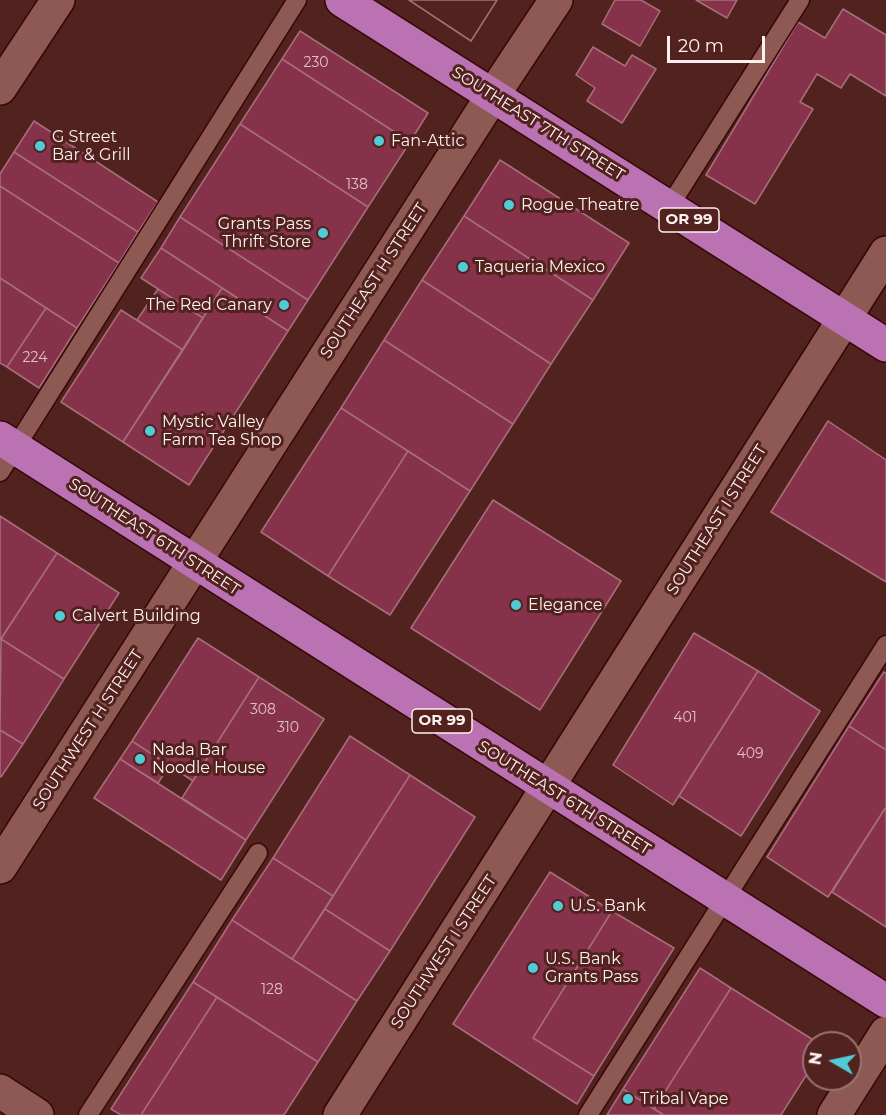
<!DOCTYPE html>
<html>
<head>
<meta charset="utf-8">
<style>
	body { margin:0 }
	#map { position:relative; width:886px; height:1115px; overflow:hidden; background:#52221f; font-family:Montserrat,sans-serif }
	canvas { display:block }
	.north { position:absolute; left:802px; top:1031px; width:60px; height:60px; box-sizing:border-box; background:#52221f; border:2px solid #977573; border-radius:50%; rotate:279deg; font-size:16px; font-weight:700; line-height:24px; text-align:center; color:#fef1f0 }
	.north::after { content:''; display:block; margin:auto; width:21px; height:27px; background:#52cbd9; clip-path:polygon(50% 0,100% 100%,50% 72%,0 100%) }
	.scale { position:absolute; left:667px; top:36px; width:98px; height:27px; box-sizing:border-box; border:3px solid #fef1f0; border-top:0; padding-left:8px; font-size:18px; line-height:21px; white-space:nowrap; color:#fef1f0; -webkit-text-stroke:4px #52221f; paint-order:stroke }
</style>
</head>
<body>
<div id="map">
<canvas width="886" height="1115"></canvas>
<div class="north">N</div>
<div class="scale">20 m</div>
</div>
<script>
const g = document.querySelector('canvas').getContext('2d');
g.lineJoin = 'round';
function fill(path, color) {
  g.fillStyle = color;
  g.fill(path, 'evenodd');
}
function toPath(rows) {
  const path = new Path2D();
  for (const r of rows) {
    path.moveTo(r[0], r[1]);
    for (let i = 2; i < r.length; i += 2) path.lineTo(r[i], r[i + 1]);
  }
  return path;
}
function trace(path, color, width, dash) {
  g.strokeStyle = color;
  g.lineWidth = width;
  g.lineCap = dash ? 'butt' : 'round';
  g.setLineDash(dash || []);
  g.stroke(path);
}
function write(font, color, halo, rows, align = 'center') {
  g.font = font + ' Montserrat,sans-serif';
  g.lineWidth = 6;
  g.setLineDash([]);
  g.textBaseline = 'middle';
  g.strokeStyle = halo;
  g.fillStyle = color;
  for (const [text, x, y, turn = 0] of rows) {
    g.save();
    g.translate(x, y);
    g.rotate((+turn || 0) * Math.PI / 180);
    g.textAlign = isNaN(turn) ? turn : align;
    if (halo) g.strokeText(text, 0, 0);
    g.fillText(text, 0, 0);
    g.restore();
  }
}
const building = toPath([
	[409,0,497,0,471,41,409,0],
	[409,0,497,0,471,41,409,0],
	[615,0,641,0,660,11,640,46,602,24,615,0],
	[696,0,737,0,727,18,696,0],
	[843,9,886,35,886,96,850,74,841,88,817,74,800,102,813,109,755,204,706,175,798,22,825,38,843,9],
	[300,31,428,113,410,142,282,59,300,31],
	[593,47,625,66,632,55,656,69,622,123,587,101,595,88,576,75,593,47],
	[282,59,410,142,368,207,240,124,282,59],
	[34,121,158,202,138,232,14,152,34,121],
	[240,124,368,207,308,300,180,217,240,124],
	[14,152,138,232,119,263,0,186,0,174,14,152],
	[500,160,629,243,593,300,464,216,500,160],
	[0,186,119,263,77,328,0,278,0,186],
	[464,216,593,300,551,364,422,280,464,216],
	[180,217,308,300,288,331,161,248,180,217],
	[161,248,222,288,203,318,141,278,161,248],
	[0,278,46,308,7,367,0,363,0,278],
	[422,280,551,364,513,424,384,340,422,280],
	[222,288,288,331,189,485,123,442,222,288],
	[158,289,203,318,183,350,137,320,158,289],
	[46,308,77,328,39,388,7,367,46,308],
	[121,310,183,350,123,442,61,402,121,310],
	[384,340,513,424,470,491,341,408,384,340],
	[341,408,408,451,328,576,261,532,341,408],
	[828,421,886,460,886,582,771,512,828,421],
	[408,451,470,491,390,615,328,576,408,451],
	[493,500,621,581,540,710,411,628,493,500],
	[0,516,57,553,0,640,0,516],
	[57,553,119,593,64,679,1,639,57,553],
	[694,633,758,671,673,805,613,765,694,633],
	[198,638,259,677,193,781,132,741,198,638],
	[1,639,64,679,23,744,0,730,1,639],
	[758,671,820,711,741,836,679,796,758,671],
	[884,672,886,673,886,750,849,726,884,672],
	[259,677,324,719,246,840,182,798,259,677],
	[849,726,886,750,886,807,828,897,767,857,849,726],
	[0,730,23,744,1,777,0,776,0,730],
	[350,736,410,775,333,896,273,858,350,736],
	[132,741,169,766,158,783,120,759,132,741],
	[120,759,246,840,221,880,94,798,120,759],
	[410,775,475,817,390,951,325,909,410,775],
	[886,807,886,927,832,892,886,807],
	[273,858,333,896,292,959,232,920,273,858],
	[550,872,612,911,533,1038,594,1076,577,1104,453,1024,550,872],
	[325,909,390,951,357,1001,292,959,325,909],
	[612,911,674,948,594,1076,533,1038,612,911],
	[232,920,357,1001,318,1062,193,982,232,920],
	[700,968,731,988,654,1109,623,1089,700,968],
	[193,982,217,997,141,1115,121,1115,111,1109,193,982],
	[731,988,818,1043,814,1043,814,1063,781,1115,664,1115,654,1109,731,988],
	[217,997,318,1062,284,1115,141,1115,217,997],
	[623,1089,654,1109,664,1115,607,1115,623,1089]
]);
const service = toPath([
	[669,207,800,0],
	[0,472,297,0],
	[88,1115,258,853],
	[588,1115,886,645]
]);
const minor = toPath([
	[0,867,493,95,556,0],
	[0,1091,37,1115],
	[340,1115,886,253],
	[834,1115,886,1033]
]);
const tertiary = toPath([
	[0,88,58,0]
]);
const trunk = toPath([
	[342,0,886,345],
	[0,438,886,1001]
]);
const markers = [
	[379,141,6,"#52cbd9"],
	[40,146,6,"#52cbd9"],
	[509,205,6,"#52cbd9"],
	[323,233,6,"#52cbd9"],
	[463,267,6,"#52cbd9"],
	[284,305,6,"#52cbd9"],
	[150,431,6,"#52cbd9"],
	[516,605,6,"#52cbd9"],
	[60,616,6,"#52cbd9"],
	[140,759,6,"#52cbd9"],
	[558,906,6,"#52cbd9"],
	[533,968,6,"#52cbd9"],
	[628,1099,6,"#52cbd9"]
];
const numberNames = [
	["230",316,63],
	["138",357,185],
	["224",35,358],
	["308",263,710],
	["401",685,718],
	["310",288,728],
	["409",750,754],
	["128",272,990]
];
const shields = [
	[689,220,60],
	[442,721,60]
];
const shieldNames = [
	["OR 99",689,220],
	["OR 99",442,721]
];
const streetNames = [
	["SOUTHEAST 7TH STREET",538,124,32],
	["SOUTHEAST H STREET",374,281,-57],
	["SOUTHEAST I STREET",717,520,-58],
	["SOUTHEAST 6TH STREET",154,537,33],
	["SOUTHWEST H STREET",88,730,-57],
	["SOUTHEAST 6TH STREET",564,798,32],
	["SOUTHWEST I STREET",444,952,-57]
];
const poiNames = [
	["G Street",52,137],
	["Bar & Grill",52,155],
	["Fan-Attic",391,141],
	["Rogue Theatre",521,205],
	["Grants Pass",311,224,"right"],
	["Thrift Store",311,242,"right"],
	["Taqueria Mexico",475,267],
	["The Red Canary",272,305,"right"],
	["Mystic Valley",162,422],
	["Farm Tea Shop",162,440],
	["Elegance",528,605],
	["Calvert Building",72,616],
	["Nada Bar",152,750],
	["Noodle House",152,768],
	["U.S. Bank",570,906],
	["U.S. Bank",545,959],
	["Grants Pass",545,977],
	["Tribal Vape",640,1099]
];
fill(building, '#87324b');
trace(building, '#a76f7b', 1.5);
trace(service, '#350707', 21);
trace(minor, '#350707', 36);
trace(tertiary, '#350707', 36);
trace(trunk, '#350707', 36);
trace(service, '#8e5853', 18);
trace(minor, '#8e5853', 33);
trace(tertiary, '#8e5853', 33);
trace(trunk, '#ba72b2', 33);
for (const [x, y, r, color] of markers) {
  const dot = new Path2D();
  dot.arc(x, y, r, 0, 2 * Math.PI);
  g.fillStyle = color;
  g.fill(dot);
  trace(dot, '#52221f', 2);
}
write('14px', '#e0c1c7', null, numberNames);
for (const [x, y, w] of shields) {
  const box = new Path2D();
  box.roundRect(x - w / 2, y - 12, w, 24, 4.5);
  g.fillStyle = '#52221f';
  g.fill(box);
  trace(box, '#fef1f0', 1.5);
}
write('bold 15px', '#fef1f0', null, shieldNames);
write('16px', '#fef1f0', '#52221f', streetNames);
write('16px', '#fef1f0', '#52221f', poiNames, 'left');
</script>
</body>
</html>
